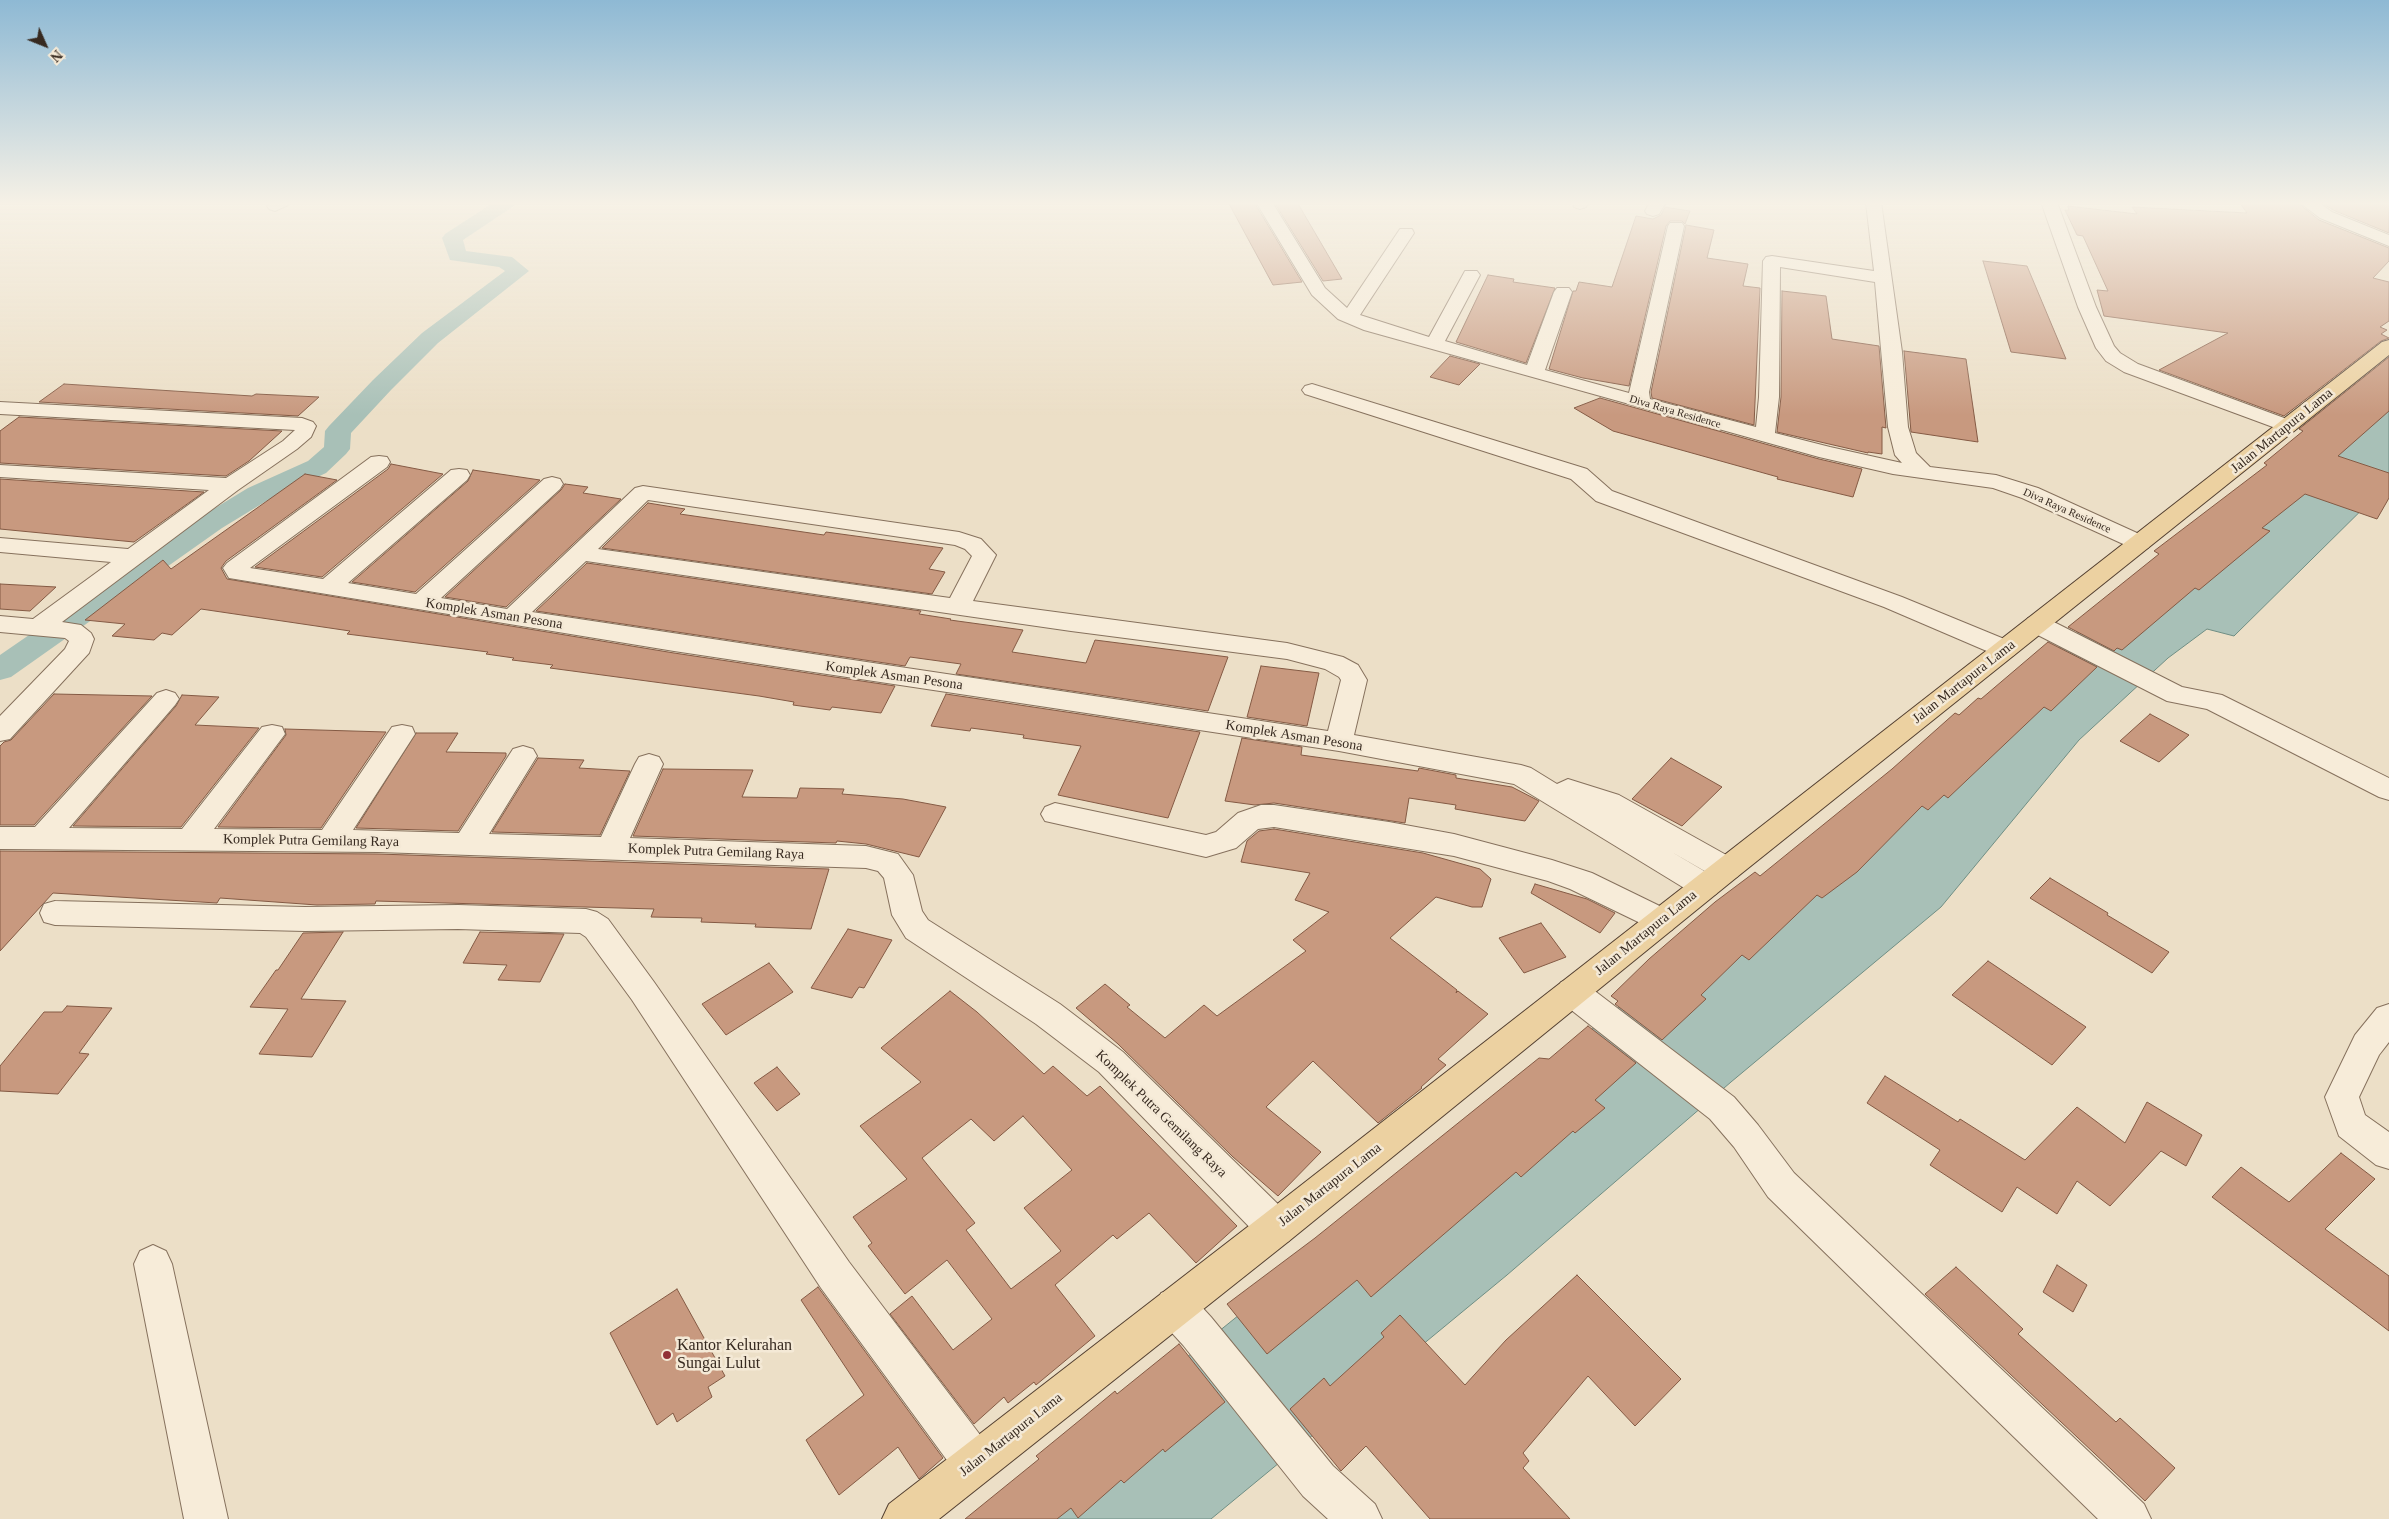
<!DOCTYPE html>
<html>
<head>
<meta charset="utf-8">
<style>
	body { margin:0 }
	#map { position:relative; width:2389px; height:1519px; overflow:hidden; background:#ecdfc7; font-family:"Times New Roman",serif }
	canvas { display:block }
	.north { position:absolute; left:20px; top:20px; width:50px; height:50px; -webkit-text-stroke:4px #f4e9d6; paint-order:stroke; rotate:134deg; font-size:14px; font-weight:700; line-height:20px; text-align:center; color:#372a20 }
	.north::after { content:''; display:block; margin:auto; width:18px; height:22px; background:#372a20; clip-path:polygon(50% 0,100% 100%,50% 72%,0 100%) }
</style>
</head>
<body>
<div id="map">
<canvas width="2389" height="1519"></canvas>
<div class="north">N</div>
</div>
<script>
const g = document.querySelector('canvas').getContext('2d');
g.lineJoin = 'round';
function fill(path, color) {
  g.fillStyle = color;
  g.fill(path, 'evenodd');
}
function toPath(rows) {
  const path = new Path2D();
  for (const r of rows) {
    path.moveTo(r[0], r[1]);
    for (let i = 2; i < r.length; i += 2) path.lineTo(r[i], r[i + 1]);
  }
  return path;
}
function trace(path, color, width, dash) {
  g.strokeStyle = color;
  g.lineWidth = width;
  g.lineCap = dash ? 'butt' : 'round';
  g.setLineDash(dash || []);
  g.stroke(path);
}
function write(font, color, halo, rows, align = 'center') {
  g.font = font + ' "Times New Roman",serif';
  g.lineWidth = 5;
  g.setLineDash([]);
  g.textBaseline = 'middle';
  g.strokeStyle = halo;
  g.fillStyle = color;
  for (const [text, x, y, turn = 0] of rows) {
    g.save();
    g.translate(x, y);
    g.rotate((+turn || 0) * Math.PI / 180);
    g.textAlign = isNaN(turn) ? turn : align;
    if (halo) g.strokeText(text, 0, 0);
    g.fillText(text, 0, 0);
    g.restore();
  }
}
const water = toPath([
	[2389,373,2389,483,2234,636,2207,629,2168,658,2079,740,1941,907,1731,1082,1507,1275,1211,1519,987,1519,1943,745,2389,373]
]);
const canal = toPath([
	[494,202,517,202,514,206,463,240,466,251,512,257,529,271,438,343,391,390,351,433,350,449,346,454,326,473,268,500,222,528,11,677,0,680,0,655,202,516,248,488,308,461,324,447,325,431,329,426,373,380,422,333,505,271,499,267,450,260,442,238,445,234,494,202]
]);
const building = toPath([
	[1228,202,1254,202,1302,282,1273,285,1228,202],
	[1274,202,1297,202,1342,279,1323,281,1274,202],
	[2239,202,2297,202,2319,220,2389,248,2389,261,2373,278,2389,282,2389,321,2380,327,2387,330,2381,334,2389,338,2381,341,2284,416,2159,370,2228,333,2104,316,2097,290,2108,291,2083,236,2077,235,2065,210,2069,210,2068,206,2137,214,2132,207,2247,213,2239,202],
	[2321,202,2389,202,2389,233,2333,210,2321,202],
	[1665,207,1690,211,1685,224,1682,221,1670,221,1666,226,1629,386,1583,378,1549,369,1573,291,1576,291,1579,282,1612,287,1636,216,1653,219,1661,215,1665,207],
	[1686,225,1714,230,1707,258,1748,264,1743,286,1760,288,1754,425,1652,398,1651,392,1686,225],
	[1983,261,2027,266,2066,359,2011,352,1983,261],
	[1488,275,1514,279,1513,282,1555,288,1526,363,1456,342,1488,275],
	[1782,291,1826,296,1832,339,1879,346,1886,428,1882,427,1882,454,1868,452,1868,453,1777,432,1781,397,1782,291],
	[1904,351,1966,359,1978,442,1911,432,1904,351],
	[1450,356,1480,364,1459,385,1430,377,1450,356],
	[2389,357,2389,411,2338,456,2389,473,2389,498,2377,519,2305,494,2262,528,2270,531,2199,590,2195,588,2122,650,2117,648,2114,651,2068,627,2159,554,2154,551,2267,465,2264,463,2303,431,2299,429,2389,357],
	[64,384,252,396,256,394,319,397,298,416,39,402,64,384],
	[1600,398,1819,459,1862,469,1853,497,1777,479,1778,477,1613,431,1574,408,1600,398],
	[19,417,282,431,249,461,226,476,0,463,0,431,19,417],
	[391,464,443,474,322,577,255,567,388,469,391,464],
	[473,470,540,480,415,592,352,582,468,481,473,470],
	[305,474,337,480,226,561,221,568,227,579,674,653,895,686,881,713,832,707,830,710,793,705,794,702,759,696,550,668,553,665,512,660,514,658,486,654,488,652,347,634,350,631,201,609,172,635,162,633,154,640,112,636,125,624,85,620,163,560,171,569,305,474],
	[0,479,204,492,134,542,0,529,0,479],
	[565,484,588,487,583,493,621,499,506,607,445,597,561,490,565,484],
	[648,503,685,509,680,514,824,535,826,532,943,548,929,569,945,572,932,594,602,548,648,503],
	[587,563,921,611,919,614,951,619,950,620,1023,630,1012,652,1086,663,1095,640,1228,657,1208,711,956,674,961,664,910,657,905,666,536,611,587,563],
	[0,584,56,587,30,611,0,609,0,584],
	[2048,642,2097,667,2051,711,2044,707,1948,798,1944,795,1928,810,1922,806,1857,872,1822,898,1817,895,1749,960,1742,955,1701,995,1706,999,1662,1040,1615,1004,1618,1001,1611,996,1649,959,1715,902,1755,872,1760,876,1892,769,1955,713,1959,715,1978,698,1981,699,2048,642],
	[1261,666,1319,673,1307,726,1247,717,1261,666],
	[54,694,152,696,34,825,0,825,0,746,4,742,11,740,54,694],
	[946,694,1200,732,1168,818,1058,795,1081,746,1023,738,1024,735,971,728,970,731,931,726,946,694],
	[182,695,219,697,195,725,259,728,181,827,73,826,176,706,182,695],
	[2150,714,2189,735,2159,762,2120,741,2150,714],
	[285,729,386,732,321,828,218,827,286,735,285,729],
	[416,733,458,733,446,752,506,753,506,756,458,831,356,828,416,733],
	[1242,738,1302,747,1301,755,1418,771,1419,768,1456,775,1456,778,1512,787,1539,801,1525,821,1455,809,1456,805,1409,798,1405,823,1274,803,1255,805,1225,801,1242,738],
	[538,758,584,760,579,768,630,771,600,835,492,832,538,758],
	[1671,758,1722,787,1682,826,1632,799,1671,758],
	[663,769,753,770,742,797,797,798,800,788,844,789,842,794,903,799,946,807,919,857,866,844,837,841,836,843,633,836,663,769],
	[1274,829,1423,853,1480,869,1491,879,1482,907,1472,907,1436,897,1390,938,1457,990,1456,993,1458,991,1488,1014,1438,1059,1446,1065,1421,1087,1422,1088,1378,1123,1313,1061,1266,1107,1321,1152,1278,1196,1233,1157,1118,1044,1076,1008,1105,984,1130,1005,1127,1007,1165,1038,1204,1005,1217,1016,1306,951,1293,940,1329,912,1295,900,1310,873,1241,862,1247,841,1259,831,1274,829],
	[0,851,378,854,829,869,811,929,755,927,756,924,701,922,702,918,651,917,654,909,376,901,375,904,317,905,220,898,217,903,53,893,0,951,0,851],
	[2050,878,2108,913,2107,915,2169,952,2152,973,2030,898,2050,878],
	[1535,884,1587,899,1615,913,1600,933,1531,893,1535,884],
	[1541,923,1566,957,1524,973,1499,938,1541,923],
	[848,929,892,940,864,988,859,987,852,998,811,988,848,929],
	[343,932,301,999,346,1001,312,1057,259,1054,288,1009,250,1007,276,970,278,970,303,933,343,932],
	[480,932,564,934,540,982,498,980,507,965,463,963,480,932],
	[1988,961,2086,1027,2052,1065,1952,995,1988,961],
	[769,963,793,992,726,1035,702,1004,769,963],
	[950,991,977,1012,1044,1074,1053,1066,1087,1096,1100,1086,1237,1226,1196,1263,1149,1213,1117,1239,1113,1235,1055,1285,1095,1336,1036,1385,1034,1382,1008,1403,1004,1397,974,1424,890,1314,912,1296,953,1350,992,1319,947,1260,905,1294,868,1246,872,1243,853,1217,907,1179,860,1126,921,1082,881,1048,950,991],
	[1023,1116,1072,1170,1024,1208,1061,1251,1011,1289,966,1230,975,1223,922,1158,971,1119,994,1141,1023,1116],
	[67,1006,112,1008,79,1053,89,1054,58,1094,0,1091,0,1066,44,1012,62,1012,67,1006],
	[1588,1026,1636,1063,1595,1100,1605,1108,1575,1133,1573,1131,1521,1177,1516,1172,1371,1297,1357,1280,1267,1354,1227,1304,1315,1238,1539,1058,1549,1059,1588,1026],
	[777,1067,800,1094,777,1111,754,1083,777,1067],
	[1885,1076,1958,1122,1960,1119,2025,1160,2077,1107,2125,1143,2147,1102,2202,1135,2186,1166,2161,1151,2110,1206,2077,1181,2057,1214,2017,1187,2002,1212,1930,1165,1940,1150,1867,1103,1885,1076],
	[2341,1153,2375,1179,2325,1229,2389,1276,2389,1331,2212,1197,2241,1167,2289,1202,2341,1153],
	[2057,1265,2087,1285,2073,1312,2043,1292,2057,1265],
	[1956,1267,2023,1329,2018,1334,2116,1422,2120,1418,2175,1468,2145,1501,1925,1294,1956,1267],
	[1577,1275,1681,1379,1635,1426,1588,1376,1523,1453,1529,1461,1523,1468,1570,1519,1430,1519,1366,1446,1341,1471,1290,1409,1324,1378,1330,1386,1384,1337,1381,1333,1400,1315,1465,1385,1506,1340,1577,1275],
	[818,1287,943,1458,919,1479,898,1447,839,1495,806,1440,864,1395,801,1300,818,1287],
	[677,1289,725,1376,708,1387,712,1397,677,1422,673,1413,657,1425,610,1333,677,1289],
	[1179,1344,1225,1402,1165,1452,1163,1449,1124,1483,1121,1480,1078,1518,1071,1508,1057,1519,965,1519,1039,1459,1036,1456,1080,1420,1115,1391,1117,1394,1179,1344]
]);
const minor = toPath([
	[270,202,290,202,288,205,275,211,269,209,267,206,270,202],
	[1256,202,1272,202,1325,288,1347,308,1400,229,1412,229,1414,233,1360,315,1429,337,1465,271,1477,271,1480,275,1445,341,1527,365,1554,292,1557,288,1569,288,1572,292,1545,370,1629,393,1668,226,1670,223,1682,223,1684,226,1649,392,1650,399,1756,427,1759,397,1763,261,1766,257,1772,256,1874,271,1866,203,1881,202,1902,352,1908,427,1916,453,1930,467,1996,475,2038,488,2148,538,2151,543,2148,548,2140,550,2132,548,2022,498,1993,488,1893,474,1819,457,1364,330,1338,319,1312,295,1256,202],
	[1780,267,1875,282,1888,427,1895,455,1902,463,1830,447,1775,433,1779,397,1780,267],
	[1573,202,1589,202,1586,207,1580,209,1574,207,1573,202],
	[1650,202,1666,202,1659,214,1653,216,1647,214,1645,211,1650,202],
	[2041,202,2057,202,2096,307,2114,346,2120,353,2138,364,2295,422,2298,426,2295,430,2288,432,2281,430,2124,372,2106,361,2096,348,2078,307,2041,202],
	[2299,202,2318,202,2332,212,2389,235,2389,246,2320,218,2299,202],
	[1312,384,1587,469,1612,491,1902,597,2014,643,2018,649,2014,655,2005,657,1996,655,1884,607,1596,501,1571,479,1305,394,1302,390,1305,386,1312,384],
	[0,402,302,418,313,422,316,426,311,437,297,449,238,490,62,622,81,625,91,633,94,639,89,653,10,739,0,741,0,716,65,649,69,641,65,638,0,632,0,616,33,619,111,562,0,552,0,538,128,549,209,490,0,477,0,465,226,478,283,441,295,430,0,414,0,402],
	[379,456,387,457,390,462,387,467,250,568,323,579,451,470,459,469,467,470,470,475,467,480,348,583,416,594,544,479,552,477,560,479,563,484,560,489,441,598,507,609,635,488,643,486,959,532,981,539,996,555,973,601,1287,643,1343,657,1358,665,1367,680,1354,735,1521,765,1531,768,1557,784,1568,779,1619,795,1737,861,1741,869,1737,877,1726,880,1715,877,1670,851,1716,878,1720,886,1716,894,1705,898,1694,894,1514,784,1339,751,674,651,229,578,223,568,227,563,371,457,379,456],
	[648,500,955,545,965,549,972,556,950,598,598,549,648,500],
	[586,561,1071,631,1287,659,1325,669,1339,677,1341,680,1328,731,532,612,586,561],
	[2037,616,2046,618,2182,687,2222,695,2389,778,2389,800,2379,797,2207,709,2167,701,2028,630,2025,624,2028,618,2037,616],
	[166,690,175,693,179,699,175,705,69,828,182,829,262,727,272,725,282,727,285,734,214,829,322,830,392,727,402,725,412,727,415,734,353,830,459,833,513,749,523,746,533,749,537,756,489,834,601,837,635,764,639,757,649,754,659,757,663,764,630,838,866,846,898,854,913,875,922,911,928,920,1060,1004,1123,1052,1289,1215,1295,1228,1289,1241,1276,1246,1263,1241,1099,1072,1036,1024,906,938,892,915,884,878,878,871,866,868,378,852,0,849,0,827,35,827,157,693,166,690],
	[1055,803,1206,835,1216,832,1238,813,1261,805,1274,805,1389,822,1454,834,1552,860,1592,873,1672,912,1676,921,1672,930,1661,933,1570,889,1548,881,1454,856,1274,827,1258,829,1236,848,1206,857,1045,821,1041,814,1045,807,1055,803],
	[55,901,305,907,458,905,586,909,597,912,608,919,654,982,849,1262,990,1448,996,1463,990,1478,975,1484,960,1478,821,1288,632,1000,586,937,580,933,458,929,305,931,55,925,44,922,40,913,44,904,55,901],
	[1572,979,1583,982,1734,1097,1758,1125,1794,1173,2144,1504,2151,1519,2098,1519,1768,1197,1734,1147,1710,1119,1561,1002,1556,992,1561,982,1572,979],
	[2389,1004,2389,1042,2379,1055,2359,1097,2365,1115,2389,1132,2389,1169,2376,1165,2339,1136,2325,1097,2355,1035,2377,1008,2389,1004],
	[153,1245,166,1251,172,1264,228,1519,184,1519,134,1264,140,1251,153,1245],
	[1175,1288,1189,1293,1211,1317,1333,1466,1375,1504,1382,1519,1328,1519,1303,1496,1183,1345,1161,1321,1156,1307,1161,1293,1175,1288]
]);
const major = toPath([
	[2389,340,2389,355,1737,877,1289,1241,939,1519,882,1519,889,1504,1263,1215,2382,342,2389,340]
]);
const markers = [
	[667,1355,5,"#923137"]
];
const farStreetnames = [
	["Diva Raya Residence",1675,412,16],
	["Diva Raya Residence",2067,511,24]
];
const streetNames = [
	["Jalan Martapura Lama",2282,431,-39],
	["Komplek Asman Pesona",494,614,9],
	["Komplek Asman Pesona",894,676,8],
	["Jalan Martapura Lama",1964,682,-38],
	["Komplek Asman Pesona",1294,736,9],
	["Komplek Putra Gemilang Raya",311,841,1],
	["Komplek Putra Gemilang Raya",716,852,2],
	["Jalan Martapura Lama",1646,933,-39],
	["Komplek Putra Gemilang Raya",1161,1114,44],
	["Jalan Martapura Lama",1330,1185,-38],
	["Jalan Martapura Lama",1011,1435,-38]
];
const nearPoinames = [
	["Kantor Kelurahan",677,1346],
	["Sungai Lulut",677,1364]
];
fill(water, '#a8c0b7');
trace(water, '#6f8e84', 1);
fill(canal, '#a8c0b7');
fill(building, '#c8997f');
trace(building, '#845a44', 1);
trace(minor, '#86715d', 2);
trace(major, '#544031', 2);
fill(minor, '#f7ecd9');
fill(major, '#ecd1a1');
const sky = g.createLinearGradient(0, 0, 0, 415);
sky.addColorStop(0, '#8eb9d4');
sky.addColorStop(0.49, '#f6f1e6');
sky.addColorStop(1, '#f6f1e600');
g.fillStyle = sky;
g.fillRect(0, 0, 2389, 415);
for (const [x, y, r, color] of markers) {
  const dot = new Path2D();
  dot.arc(x, y, r, 0, 2 * Math.PI);
  g.fillStyle = color;
  g.fill(dot);
  trace(dot, '#f4e9d6', 2);
}
write('11px', '#372a20', '#f4e9d6', farStreetnames);
write('14px', '#372a20', '#f4e9d6', streetNames);
write('16px', '#372a20', '#f4e9d6', nearPoinames, 'left');
</script>
</body>
</html>
